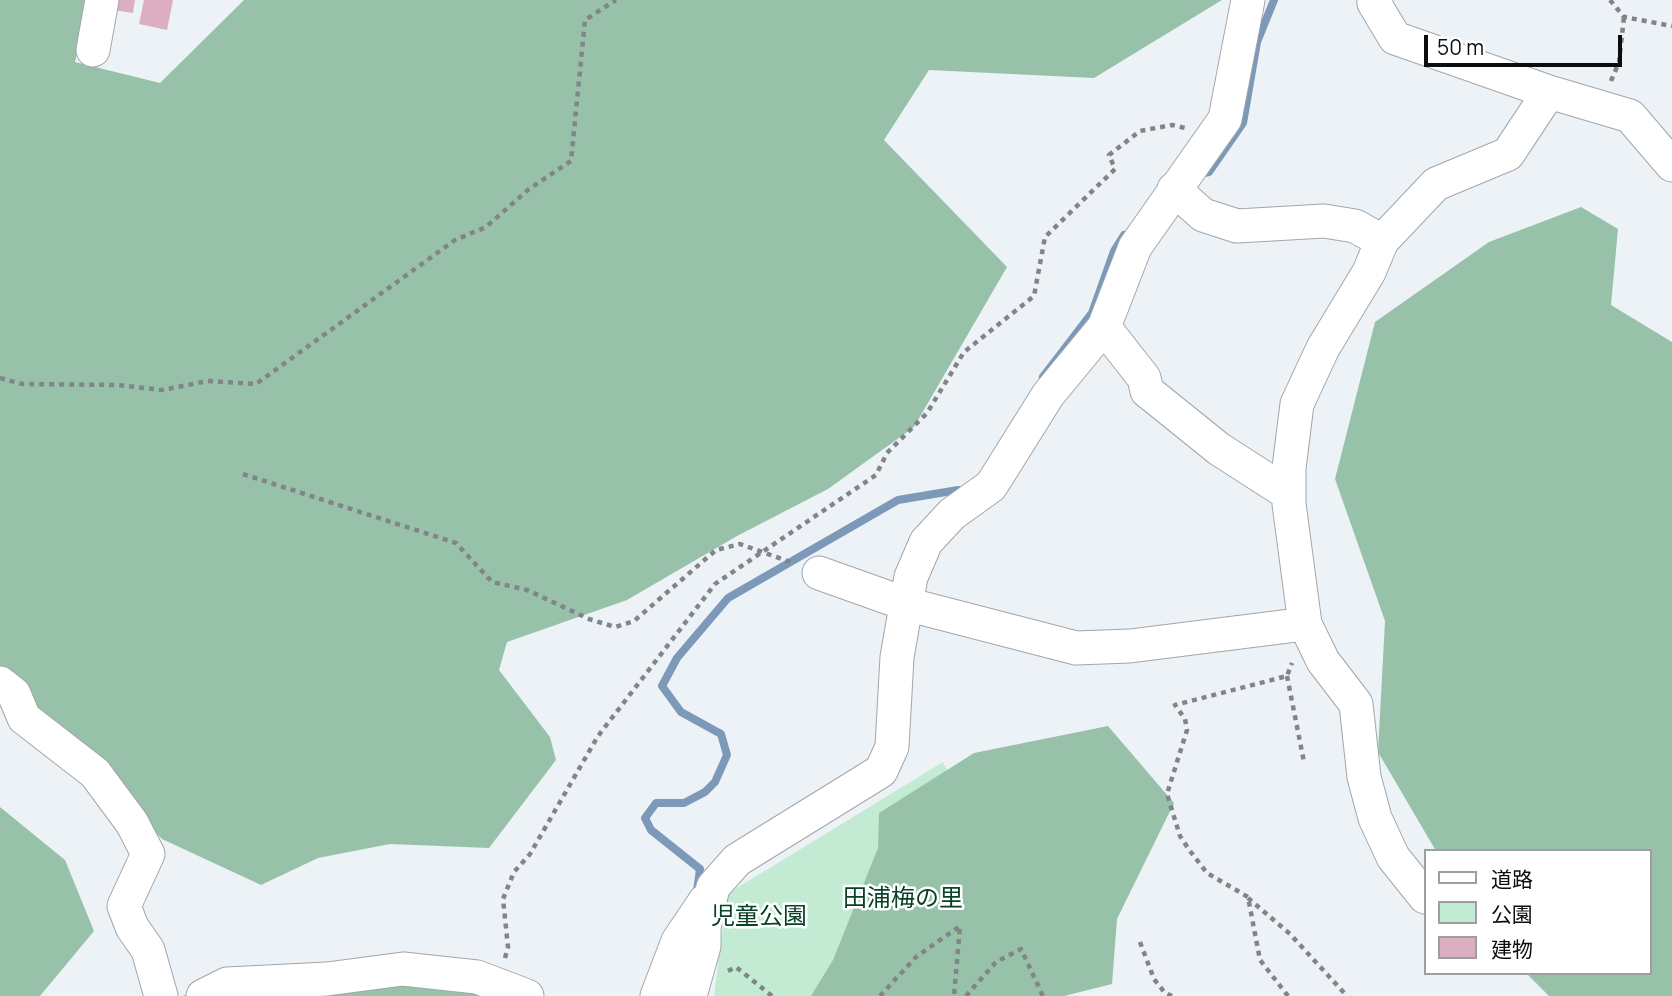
<!DOCTYPE html>
<html>
<head>
<meta charset="utf-8">
<style>
	body { margin:0 }
	#map { position:relative; width:1672px; height:996px; overflow:hidden; background:#edf2f7; font-family:Manrope,"Noto Sans JP",sans-serif }
	canvas { display:block }
	.legend { position:absolute; left:1424px; top:849px; width:228px; height:126px; box-sizing:border-box; background:#fff; border:2px solid #9e9e9f; margin:0; padding:9px 12px; list-style:none; font-size:21px; color:#0c0d0f }
	.legend li { display:flex; align-items:center; gap:14px; height:35px }
	.legend b { width:35px; border:2px solid #9e9e9f }
	.scale { position:absolute; left:1424px; top:35px; width:198px; height:32px; box-sizing:border-box; border:4px solid #0c0d0f; border-top:0; padding-left:9px; font-size:21px; line-height:24px; white-space:nowrap; color:#0c0d0f; -webkit-text-stroke:5px #fff; paint-order:stroke }
</style>
</head>
<body>
<div id="map">
<canvas width="1672" height="996"></canvas>
<ul class="legend">
<li><b style="height:9px;background:#fff"></b>道路</li>
<li><b style="height:19px;background:#c3ebd3"></b>公園</li>
<li><b style="height:19px;background:#dcaec2"></b>建物</li>
</ul>
<div class="scale">50 m</div>
</div>
<script>
const g = document.querySelector('canvas').getContext('2d');
g.lineJoin = 'round';
function fill(path, color) {
  g.fillStyle = color;
  g.fill(path, 'evenodd');
}
function toPath(rows) {
  const path = new Path2D();
  for (const r of rows) {
    path.moveTo(r[0], r[1]);
    for (let i = 2; i < r.length; i += 2) path.lineTo(r[i], r[i + 1]);
  }
  return path;
}
function trace(path, color, width, dash) {
  g.strokeStyle = color;
  g.lineWidth = width;
  g.lineCap = dash ? 'butt' : 'round';
  g.setLineDash(dash || []);
  g.stroke(path);
}
function write(font, color, halo, rows, align = 'center') {
  g.font = font + ' Manrope,"Noto Sans JP",sans-serif';
  g.lineWidth = 5;
  g.setLineDash([]);
  g.textBaseline = 'middle';
  g.strokeStyle = halo;
  g.fillStyle = color;
  for (const [text, x, y, turn = 0] of rows) {
    g.save();
    g.translate(x, y);
    g.rotate((+turn || 0) * Math.PI / 180);
    g.textAlign = isNaN(turn) ? turn : align;
    if (halo) g.strokeText(text, 0, 0);
    g.fillText(text, 0, 0);
    g.restore();
  }
}
const green = toPath([
	[943,762,1052,977,1054,996,714,996,727,894]
]);
const forest = toPath([
	[0,0,89,0,75,62,160,83,244,0,1222,0,1094,78,929,70,884,140,1007,267,914,427,828,489,737,536,627,600,507,642,499,670,550,737,556,760,489,848,390,844,318,858,261,885,162,839,0,670],
	[1581,207,1618,229,1611,305,1672,342,1672,996,1549,996,1526,973,1649,973,1649,851,1436,851,1378,752,1385,621,1335,479,1375,322,1489,242],
	[1108,726,1174,803,1117,919,1112,984,1064,996,811,996,833,960,878,848,879,813,974,753],
	[0,807,65,860,94,931,40,996,0,996],
	[249,968,463,984,485,996,183,996]
]);
const stream = toPath([
	[1200,174,1209,172,1243,123,1257,42,1274,0],
	[1043,377,1092,313,1114,251,1124,235],
	[697,891,700,869,651,830,645,818,656,803,684,803,705,792,715,782,727,755,721,734,681,712,662,686,677,658,728,598,898,500,958,490]
]);
const building = toPath([
	[114,0,135,0,133,13,113,10],
	[144,0,173,0,167,30,139,24]
]);
const path = toPath([
	[1610,0,1624,17,1672,26],
	[1611,81,1619,62,1624,17],
	[0,378,22,384,118,385,162,390,208,381,256,384,455,240,486,227,529,189,571,161,585,20,616,0],
	[243,474,456,543,492,582,527,590,589,619,615,627,634,621,716,550,740,544,793,563],
	[1287,676,1304,762],
	[1248,898,1290,934,1347,996],
	[1140,942,1154,979,1165,993,1172,996],
	[505,958,508,947,503,899,514,872,530,854,598,736,715,584,876,475,887,453,927,413,964,352,1034,296,1045,237,1115,169,1109,155,1140,131,1172,125,1185,128],
	[728,971,736,967,772,996],
	[880,996,916,957,960,926,954,996],
	[966,996,996,962,1021,949,1043,996],
	[1288,996,1260,960,1248,897,1207,873,1190,851,1180,836,1167,794,1187,730,1185,719,1175,705,1287,676,1292,663]
]);
const minor = toPath([
	[1376,0,1374,3,1395,38,1549,92,1630,116,1672,165],
	[93,50,102,0],
	[1174,189,1203,215,1237,226,1324,221,1355,226,1382,241,1369,272,1323,348,1297,404,1289,468,1289,504,1305,624,1323,661,1356,704,1364,777,1375,818,1393,857,1425,897],
	[1382,241,1436,184,1508,154,1549,92],
	[1104,327,1144,378,1147,391,1219,449,1289,494],
	[819,573,906,604,1076,648,1130,646,1305,624],
	[0,683,14,694,24,718,95,773,132,823,148,854,124,906,132,927,148,950,161,996],
	[203,996,227,984,327,979,403,969,477,977,527,996],
	[657,996,678,941,705,901],
	[690,996,704,946,704,928,713,887,737,860,881,771,892,747,897,657,911,577,926,542,952,514,991,486,1048,395,1104,327,1135,247,1225,119,1248,0]
]);
const parkNames = [
	["田浦梅の里",903,899],
	["児童公園",759,917]
];
fill(green, '#c3ebd3');
fill(forest, '#97c2a9');
trace(stream, '#7c99ba', 8);
fill(building, '#dcaec2');
trace(minor, '#a2a6aa', 35);
trace(path, '#818488', 4.5, [5, 5]);
trace(minor, '#fff', 33);
write('24px', '#094129', '#fff', parkNames);
</script>
</body>
</html>
